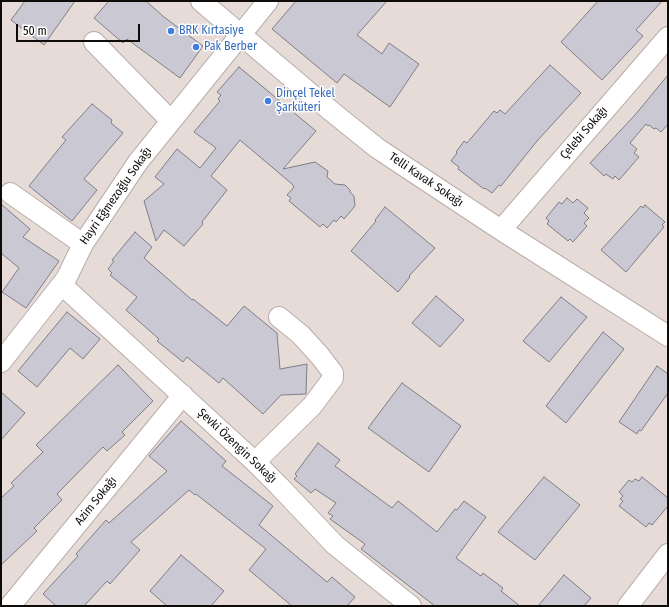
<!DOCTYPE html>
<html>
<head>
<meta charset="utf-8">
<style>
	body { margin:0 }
	#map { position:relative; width:669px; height:607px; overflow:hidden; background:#e7dbd7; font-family:"Fira Sans Condensed",sans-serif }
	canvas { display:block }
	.frame { position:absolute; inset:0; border:2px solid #0f0b09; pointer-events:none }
	.scale { position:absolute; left:16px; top:24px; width:124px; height:18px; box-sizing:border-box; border:2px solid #0f0b09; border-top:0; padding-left:5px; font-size:12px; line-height:14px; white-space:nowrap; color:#0f0b09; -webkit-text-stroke:3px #fff; paint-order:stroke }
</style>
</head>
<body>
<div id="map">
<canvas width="669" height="607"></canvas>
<div class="frame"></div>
<div class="scale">50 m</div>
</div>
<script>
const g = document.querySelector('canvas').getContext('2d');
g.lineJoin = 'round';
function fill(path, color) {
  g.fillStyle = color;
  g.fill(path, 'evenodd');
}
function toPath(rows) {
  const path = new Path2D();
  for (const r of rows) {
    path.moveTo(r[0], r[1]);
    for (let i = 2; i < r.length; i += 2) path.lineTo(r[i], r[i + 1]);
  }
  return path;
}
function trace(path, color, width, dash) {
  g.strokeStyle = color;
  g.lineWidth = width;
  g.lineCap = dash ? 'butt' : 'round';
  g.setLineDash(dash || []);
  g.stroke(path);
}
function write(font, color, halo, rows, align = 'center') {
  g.font = font + ' "Fira Sans Condensed",sans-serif';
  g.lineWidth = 3;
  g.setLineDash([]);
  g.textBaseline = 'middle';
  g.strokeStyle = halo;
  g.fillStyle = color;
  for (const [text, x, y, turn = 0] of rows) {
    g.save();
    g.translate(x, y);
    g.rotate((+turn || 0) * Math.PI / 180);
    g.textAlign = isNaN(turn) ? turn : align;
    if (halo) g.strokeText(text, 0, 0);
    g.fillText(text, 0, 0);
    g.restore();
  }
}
const building = toPath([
	[25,1,75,1,44,45,11,20,25,1],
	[109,1,146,1,164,17,203,46,180,78,127,39,123,43,94,18,109,1],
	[296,1,387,1,357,35,382,54,389,43,419,64,390,107,344,74,337,83,272,29,296,1],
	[598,1,662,1,636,30,643,36,602,80,561,42,598,1],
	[550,65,581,93,537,141,501,186,499,185,492,193,485,188,484,189,458,169,459,167,451,161,457,153,456,152,464,141,467,143,494,111,497,113,500,110,505,114,550,65],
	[239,67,316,131,283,169,315,162,328,171,327,177,335,184,345,185,350,190,350,192,354,196,355,206,344,219,341,216,336,222,334,220,327,228,323,224,320,227,289,201,291,198,287,195,294,187,292,184,240,140,211,176,227,190,202,222,203,224,184,246,164,230,156,241,144,201,164,184,155,177,177,149,200,168,216,148,194,132,220,101,218,99,221,95,217,92,239,67],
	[668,75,668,124,661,132,656,128,654,129,649,125,648,126,646,124,630,143,637,149,634,153,639,157,619,180,615,176,613,179,606,174,604,176,590,163,635,115,668,75],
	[92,104,112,120,111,123,123,133,84,179,97,190,72,221,29,186,66,140,62,137,92,104],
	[567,198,573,203,577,199,588,208,584,213,589,218,584,223,587,226,573,242,570,239,568,241,547,224,549,221,546,218,559,202,562,204,567,198],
	[1,204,30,229,23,237,59,261,26,308,2,292,19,268,1,253,1,204],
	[645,205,665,222,662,225,664,227,626,272,601,250,641,206,643,208,645,205],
	[385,207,435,248,409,276,410,277,398,292,351,251,376,221,375,220,385,207],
	[135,232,152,247,144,258,192,300,193,299,227,326,244,306,277,333,280,369,307,364,306,394,281,395,263,414,223,378,219,383,187,357,183,362,157,341,159,339,126,310,137,297,110,275,112,273,108,269,114,261,112,260,135,232],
	[436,296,464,320,440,347,412,323,436,296],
	[561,297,587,317,549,362,523,341,561,297],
	[67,312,100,339,83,359,70,348,37,387,18,371,67,312],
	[603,332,624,349,566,423,546,406,603,332],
	[118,365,153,401,122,432,125,435,107,451,103,447,57,494,62,500,34,528,37,531,1,565,1,498,14,486,11,483,43,452,36,445,118,365],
	[657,366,668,374,668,393,641,431,639,430,637,434,619,422,657,366],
	[402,383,461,426,429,472,368,428,402,383],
	[1,392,25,413,1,440,1,392],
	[181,421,226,461,222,466,273,506,259,525,327,582,332,577,355,597,347,606,292,606,249,570,266,549,196,494,195,495,189,490,131,542,140,550,110,584,107,581,84,606,56,606,43,594,78,556,76,554,106,520,109,523,167,471,149,456,181,421],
	[318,443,340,460,335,466,392,508,398,501,437,532,455,509,457,510,464,501,486,517,456,558,481,576,483,573,503,588,501,591,520,606,435,606,361,549,365,544,330,519,333,516,328,513,336,503,315,489,311,493,294,479,297,476,295,474,318,443],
	[544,477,580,505,535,560,498,532,544,477],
	[642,477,668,498,668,506,652,525,649,523,646,527,619,506,623,501,620,499,623,496,619,492,629,480,632,482,635,479,639,481,642,477],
	[181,555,224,591,211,606,167,606,150,591,181,555],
	[564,575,591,598,584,606,538,606,564,575]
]);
const minor = toPath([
	[201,1,331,111,377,148,501,230,668,336],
	[94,42,171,121],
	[10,193,83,244],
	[501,230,668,37],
	[62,285,255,462,279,486,335,545,411,606],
	[1,362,66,279,83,244,138,162,268,1],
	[255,462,312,406,333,378,333,373,320,356,301,335,279,317],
	[10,606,183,395],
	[628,606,668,554]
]);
const markers = [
	[171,31,4,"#3f7fe0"],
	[196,47,4,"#3f7fe0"],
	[268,101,4,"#3f7fe0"]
];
const shopNames = [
	["BRK Kırtasiye",179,31],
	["Pak Berber",204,47],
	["Dinçel Tekel",276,94],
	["Şarküteri",276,108]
];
const streetNames = [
	["Çelebi Sokağı",584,133,-49],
	["Telli Kavak Sokağı",426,180,34],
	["Hayri Eğmezoğlu Sokağı",116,196,-55],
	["Şevki Özengin Sokağı",237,446,43],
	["Azim Sokağı",96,501,-51]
];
fill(building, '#cac9d3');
trace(building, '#7e7d86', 1);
trace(minor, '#b9ada9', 22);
trace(minor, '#fff', 20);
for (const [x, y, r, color] of markers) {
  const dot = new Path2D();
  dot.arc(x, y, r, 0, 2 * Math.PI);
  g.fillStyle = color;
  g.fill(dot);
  trace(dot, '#fff', 1.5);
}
write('12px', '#366cbe', '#fff', shopNames, 'left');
write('12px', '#0f0b09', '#fff', streetNames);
</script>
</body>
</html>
